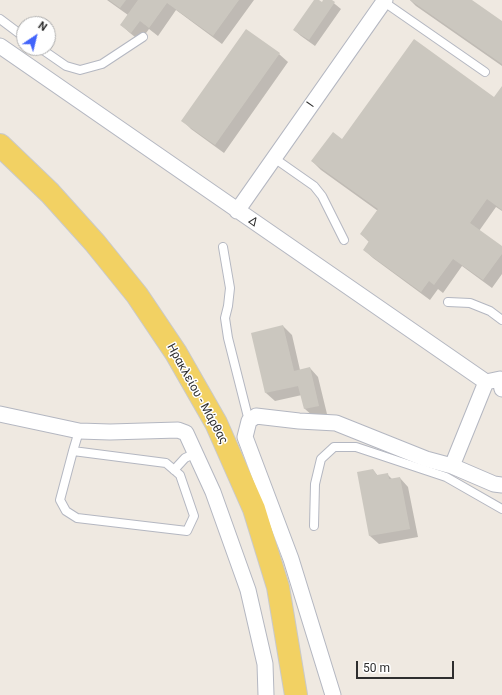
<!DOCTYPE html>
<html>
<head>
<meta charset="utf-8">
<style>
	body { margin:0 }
	#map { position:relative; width:502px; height:695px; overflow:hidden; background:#efe9e1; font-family:Roboto,sans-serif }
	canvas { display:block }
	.north { position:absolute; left:16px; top:16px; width:40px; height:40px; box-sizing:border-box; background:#fff; border:1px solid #ababab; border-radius:50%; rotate:35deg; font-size:11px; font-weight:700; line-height:16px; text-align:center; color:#2e2e2e }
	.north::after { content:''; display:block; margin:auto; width:14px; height:18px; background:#4264fb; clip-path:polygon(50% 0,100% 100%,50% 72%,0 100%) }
	.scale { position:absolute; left:356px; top:661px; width:98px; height:18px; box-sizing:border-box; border:2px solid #2e2e2e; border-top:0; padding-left:5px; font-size:12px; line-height:14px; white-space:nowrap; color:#2e2e2e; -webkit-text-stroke:3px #fff; paint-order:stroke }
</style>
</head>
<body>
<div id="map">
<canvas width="502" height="695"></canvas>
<div class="north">N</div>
<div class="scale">50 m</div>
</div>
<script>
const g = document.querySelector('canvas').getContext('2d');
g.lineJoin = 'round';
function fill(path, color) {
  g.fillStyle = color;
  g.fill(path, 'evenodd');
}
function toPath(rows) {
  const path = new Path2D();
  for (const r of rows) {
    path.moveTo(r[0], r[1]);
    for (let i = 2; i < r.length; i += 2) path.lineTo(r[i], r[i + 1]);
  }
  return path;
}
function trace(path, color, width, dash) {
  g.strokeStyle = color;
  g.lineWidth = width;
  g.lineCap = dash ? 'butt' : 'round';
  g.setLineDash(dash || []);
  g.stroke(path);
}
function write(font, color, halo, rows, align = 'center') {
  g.font = font + ' Roboto,sans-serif';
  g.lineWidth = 3;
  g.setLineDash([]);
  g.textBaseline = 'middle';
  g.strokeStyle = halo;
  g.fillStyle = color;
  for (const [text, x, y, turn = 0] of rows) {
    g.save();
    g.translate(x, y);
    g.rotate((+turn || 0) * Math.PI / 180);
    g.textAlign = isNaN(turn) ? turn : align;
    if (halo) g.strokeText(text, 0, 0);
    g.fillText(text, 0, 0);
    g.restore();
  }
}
const shadow = toPath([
	[107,0,254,0,222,44,176,10,158,36,149,29,140,41,130,33,121,25,128,15],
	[315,0,317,0,322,4,324,0,330,0,341,9,315,46,301,36,294,30],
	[410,0,470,0,502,22,502,66,416,6],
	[279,54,288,62,224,153,191,129,183,121],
	[502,88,502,211,496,207,479,231,502,247,502,274,492,288,462,266,443,293,438,289,430,300,373,258,364,250,369,242,361,234,378,211,321,170,312,161,342,140,495,98],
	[283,326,292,335,300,370,310,368,318,377,327,414,314,417,305,409,302,395,275,401,266,393],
	[373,470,378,476,387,474,393,480,400,478,408,487,418,537,379,544,370,536]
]);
const building = toPath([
	[109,0,126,0,120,8],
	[138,0,239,0,213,36,167,3,149,28,140,21,131,33,120,25],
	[314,0,319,0,322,2,323,0,332,0,335,2,309,40,293,30],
	[410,0,472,0,502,21,502,64],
	[246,29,280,53,215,145,181,121],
	[414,39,494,97,502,86,502,210,487,199,470,223,502,246,502,254,483,280,453,259,434,285,429,281,421,292,363,250,369,241,360,234,378,209,311,161,333,132,342,139],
	[283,325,294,371,310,367,319,406,304,409,298,386,265,393,251,333],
	[373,469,377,475,388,473,389,479,400,477,410,529,369,536,357,472]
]);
const lane = toPath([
	[384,2,485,72],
	[0,19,24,37],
	[40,48,66,66,80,70,102,64,143,37],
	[274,158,314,186,322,196,344,240],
	[223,247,230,288,228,306,225,318,228,338,249,421],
	[448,302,470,303,490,311,502,320],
	[73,451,166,463,180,475,194,516,187,531,77,518,66,511,60,500,73,451,79,431],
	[174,470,185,458,196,453],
	[314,526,315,484,321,459,334,447,356,447,446,477,502,509]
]);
const street = toPath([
	[0,46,486,382,500,379,502,389],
	[237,211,385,0],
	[486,382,452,466,494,484,502,485],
	[0,414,79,431,110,432,178,430,186,433,213,492,248,590,265,664,266,695],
	[333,695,291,559,245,437,249,421,256,416,299,421,336,423,426,459,452,466]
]);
const primary = toPath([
	[0,145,50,193,95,243,137,295,176,353,216,423,254,509,278,587,296,695]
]);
const streetNames = [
	["Ι",311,105,-55],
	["Δ",253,222,35],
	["Ηρακλείου - Μάρθας",197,394,61]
];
fill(shadow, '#0003');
fill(building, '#cbc7bf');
trace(lane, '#b4b7c1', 10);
trace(street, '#b4b7c1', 17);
trace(primary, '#c9c9c9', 24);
trace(lane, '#fff', 8);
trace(street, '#fff', 15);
trace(primary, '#f2d163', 22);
write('12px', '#2e2e2e', '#fff', streetNames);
</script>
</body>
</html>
